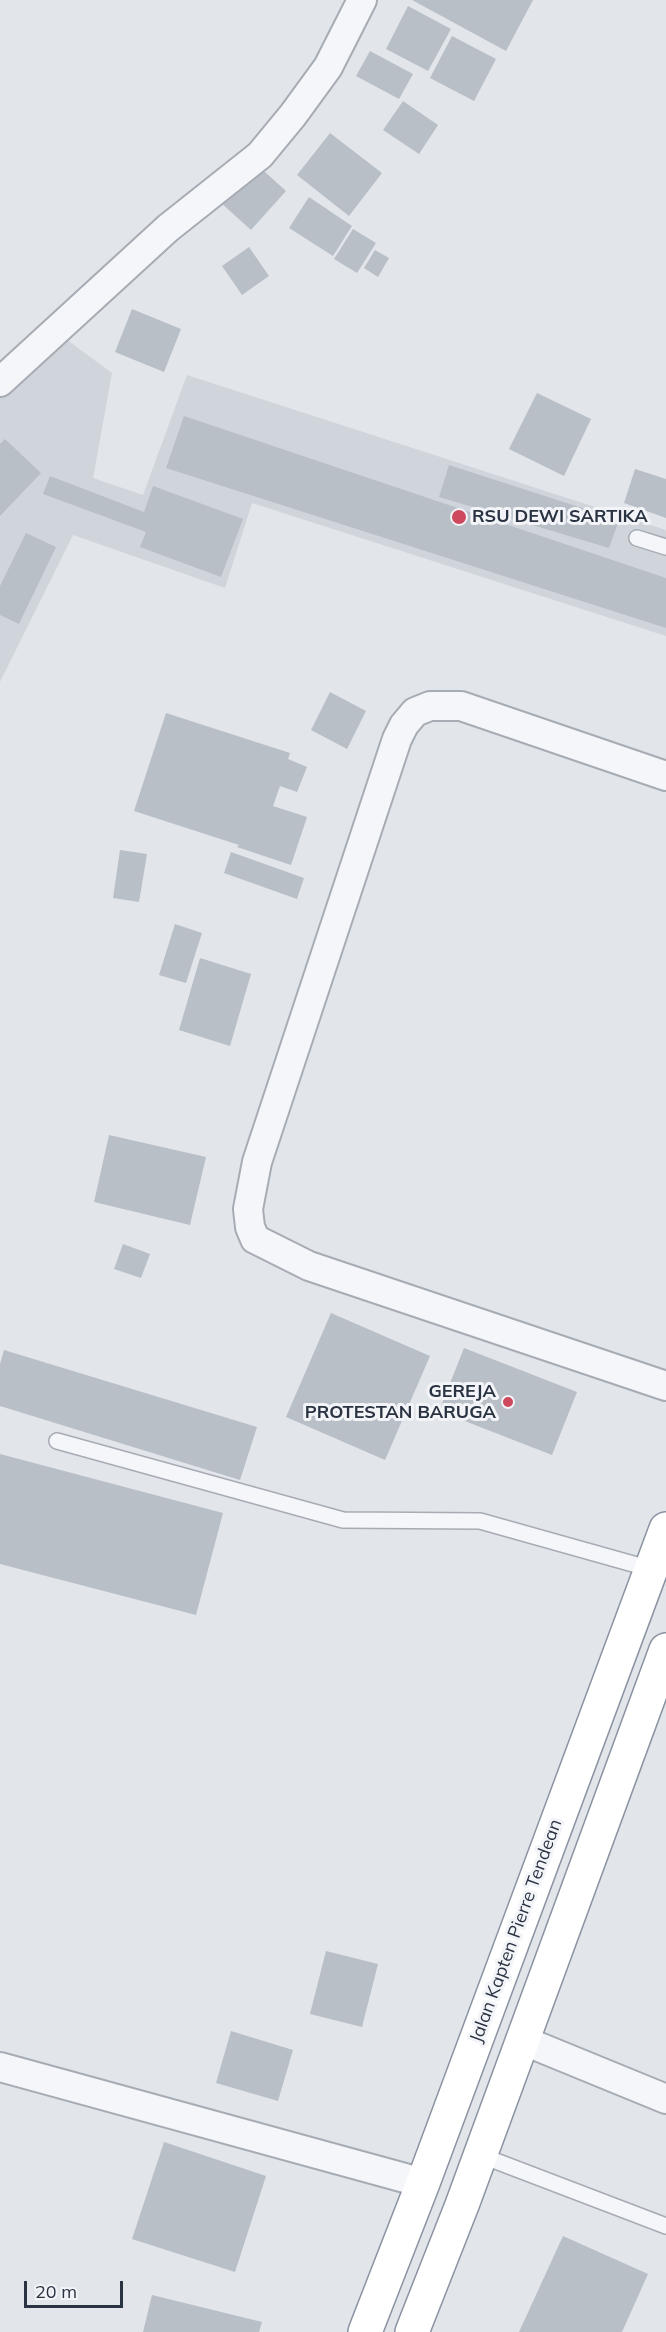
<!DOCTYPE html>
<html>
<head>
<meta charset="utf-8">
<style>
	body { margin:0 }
	#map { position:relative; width:666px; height:2332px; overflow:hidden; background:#e2e5ea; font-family:Mulish,sans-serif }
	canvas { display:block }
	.scale { position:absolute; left:24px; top:2281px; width:99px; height:27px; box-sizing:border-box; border:3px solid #2a3342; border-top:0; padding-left:8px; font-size:18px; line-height:21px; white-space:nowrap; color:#2a3342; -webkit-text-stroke:4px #f2f4f8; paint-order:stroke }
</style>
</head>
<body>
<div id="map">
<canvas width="666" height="2332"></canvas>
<div class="scale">20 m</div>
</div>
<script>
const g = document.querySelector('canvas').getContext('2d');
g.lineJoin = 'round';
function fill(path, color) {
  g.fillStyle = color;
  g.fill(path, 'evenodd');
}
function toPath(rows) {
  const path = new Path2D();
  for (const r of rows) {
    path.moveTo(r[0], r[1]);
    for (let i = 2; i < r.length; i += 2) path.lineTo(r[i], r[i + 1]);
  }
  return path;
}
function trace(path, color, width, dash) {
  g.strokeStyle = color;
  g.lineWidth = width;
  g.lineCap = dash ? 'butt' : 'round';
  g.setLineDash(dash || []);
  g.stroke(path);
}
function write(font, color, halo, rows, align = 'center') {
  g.font = font + ' Mulish,sans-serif';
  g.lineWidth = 6;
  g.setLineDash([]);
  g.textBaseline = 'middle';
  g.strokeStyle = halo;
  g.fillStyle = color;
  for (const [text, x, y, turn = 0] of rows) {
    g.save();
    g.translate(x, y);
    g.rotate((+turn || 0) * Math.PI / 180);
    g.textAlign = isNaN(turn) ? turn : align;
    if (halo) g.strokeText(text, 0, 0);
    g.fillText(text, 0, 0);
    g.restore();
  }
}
const built = toPath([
	[59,334,112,373,93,478,143,495,187,375,666,530,666,636,252,503,225,588,73,535,0,682,0,395]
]);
const building = toPath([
	[412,0,533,0,506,51],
	[408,6,451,29,428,71,386,49],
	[452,36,496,59,474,101,430,78],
	[370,51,413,74,399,99,356,76],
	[403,101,438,125,419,154,383,130],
	[330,133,382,173,349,216,297,175],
	[255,163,286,191,251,230,220,202],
	[309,197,352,226,333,256,289,228],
	[353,229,376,243,357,273,334,259],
	[249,247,269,276,242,295,222,266],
	[375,250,389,258,378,277,364,268],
	[132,309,181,329,164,372,115,352],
	[537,393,591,419,564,476,509,449],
	[184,416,666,578,666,628,166,468],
	[5,439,41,473,0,516,0,444],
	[449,465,619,520,609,548,439,497],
	[635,469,666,479,666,518,624,503],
	[50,476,144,512,153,486,243,519,221,577,140,547,146,532,43,494],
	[26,533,56,547,19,624,0,615,0,586],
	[330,692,366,711,347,749,311,730],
	[166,713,290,753,288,759,307,767,297,792,280,786,273,806,307,817,291,865,237,847,239,845,134,811],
	[120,850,147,854,139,902,113,898],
	[231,852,304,878,297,899,224,873],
	[175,924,202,933,186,983,159,975],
	[200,958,251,974,230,1046,179,1030],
	[109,1135,206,1157,190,1225,94,1202],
	[123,1244,150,1254,141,1278,114,1269],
	[331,1313,430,1356,385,1460,286,1417],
	[464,1348,577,1392,552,1455,439,1411],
	[4,1350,257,1427,240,1480,0,1406,0,1364],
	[0,1454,223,1513,196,1615,0,1564],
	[326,1951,378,1964,362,2027,310,2014],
	[231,2031,293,2050,278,2101,216,2083],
	[164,2142,266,2176,235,2272,132,2239],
	[563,2236,648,2274,622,2332,519,2332],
	[152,2295,262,2322,259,2332,143,2332]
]);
const lane = toPath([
	[637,538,666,547],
	[57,1441,343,1520,480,1521,651,1569],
	[480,2155,666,2226]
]);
const street = toPath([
	[0,382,168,228,260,155,293,115,328,67,362,0],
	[666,776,461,706,430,706,415,712,404,725,397,739,257,1162,248,1209,250,1227,255,1239,309,1266,666,1386],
	[522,2040,666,2099],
	[0,2067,423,2183]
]);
const highway = toPath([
	[365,2332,423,2183,666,1529],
	[412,2332,462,2205,666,1650]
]);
const markers = [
	[459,517,8,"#ce495e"],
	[508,1402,6,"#ce495e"]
];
const poiNames = [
	["RSU DEWI SARTIKA",472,517],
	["GEREJA",496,1392,"right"],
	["PROTESTAN BARUGA",496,1413,"right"]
];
const streetNames = [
	["Jalan Kapten Pierre Tendean",516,1931,-70]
];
fill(built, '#d0d5dc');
fill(building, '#b9bfc7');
trace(lane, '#a7acb4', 18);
trace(street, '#a7acb4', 32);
trace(highway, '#8a93a1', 36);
trace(lane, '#f5f6f9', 15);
trace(street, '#f5f6f9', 28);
trace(highway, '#fff', 33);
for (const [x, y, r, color] of markers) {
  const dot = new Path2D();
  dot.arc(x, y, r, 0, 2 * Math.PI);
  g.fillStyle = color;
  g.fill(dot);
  trace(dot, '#f2f4f8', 2);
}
write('bold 18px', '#2a3342', '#f2f4f8', poiNames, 'left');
write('18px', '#2a3342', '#f2f4f8', streetNames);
</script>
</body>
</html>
